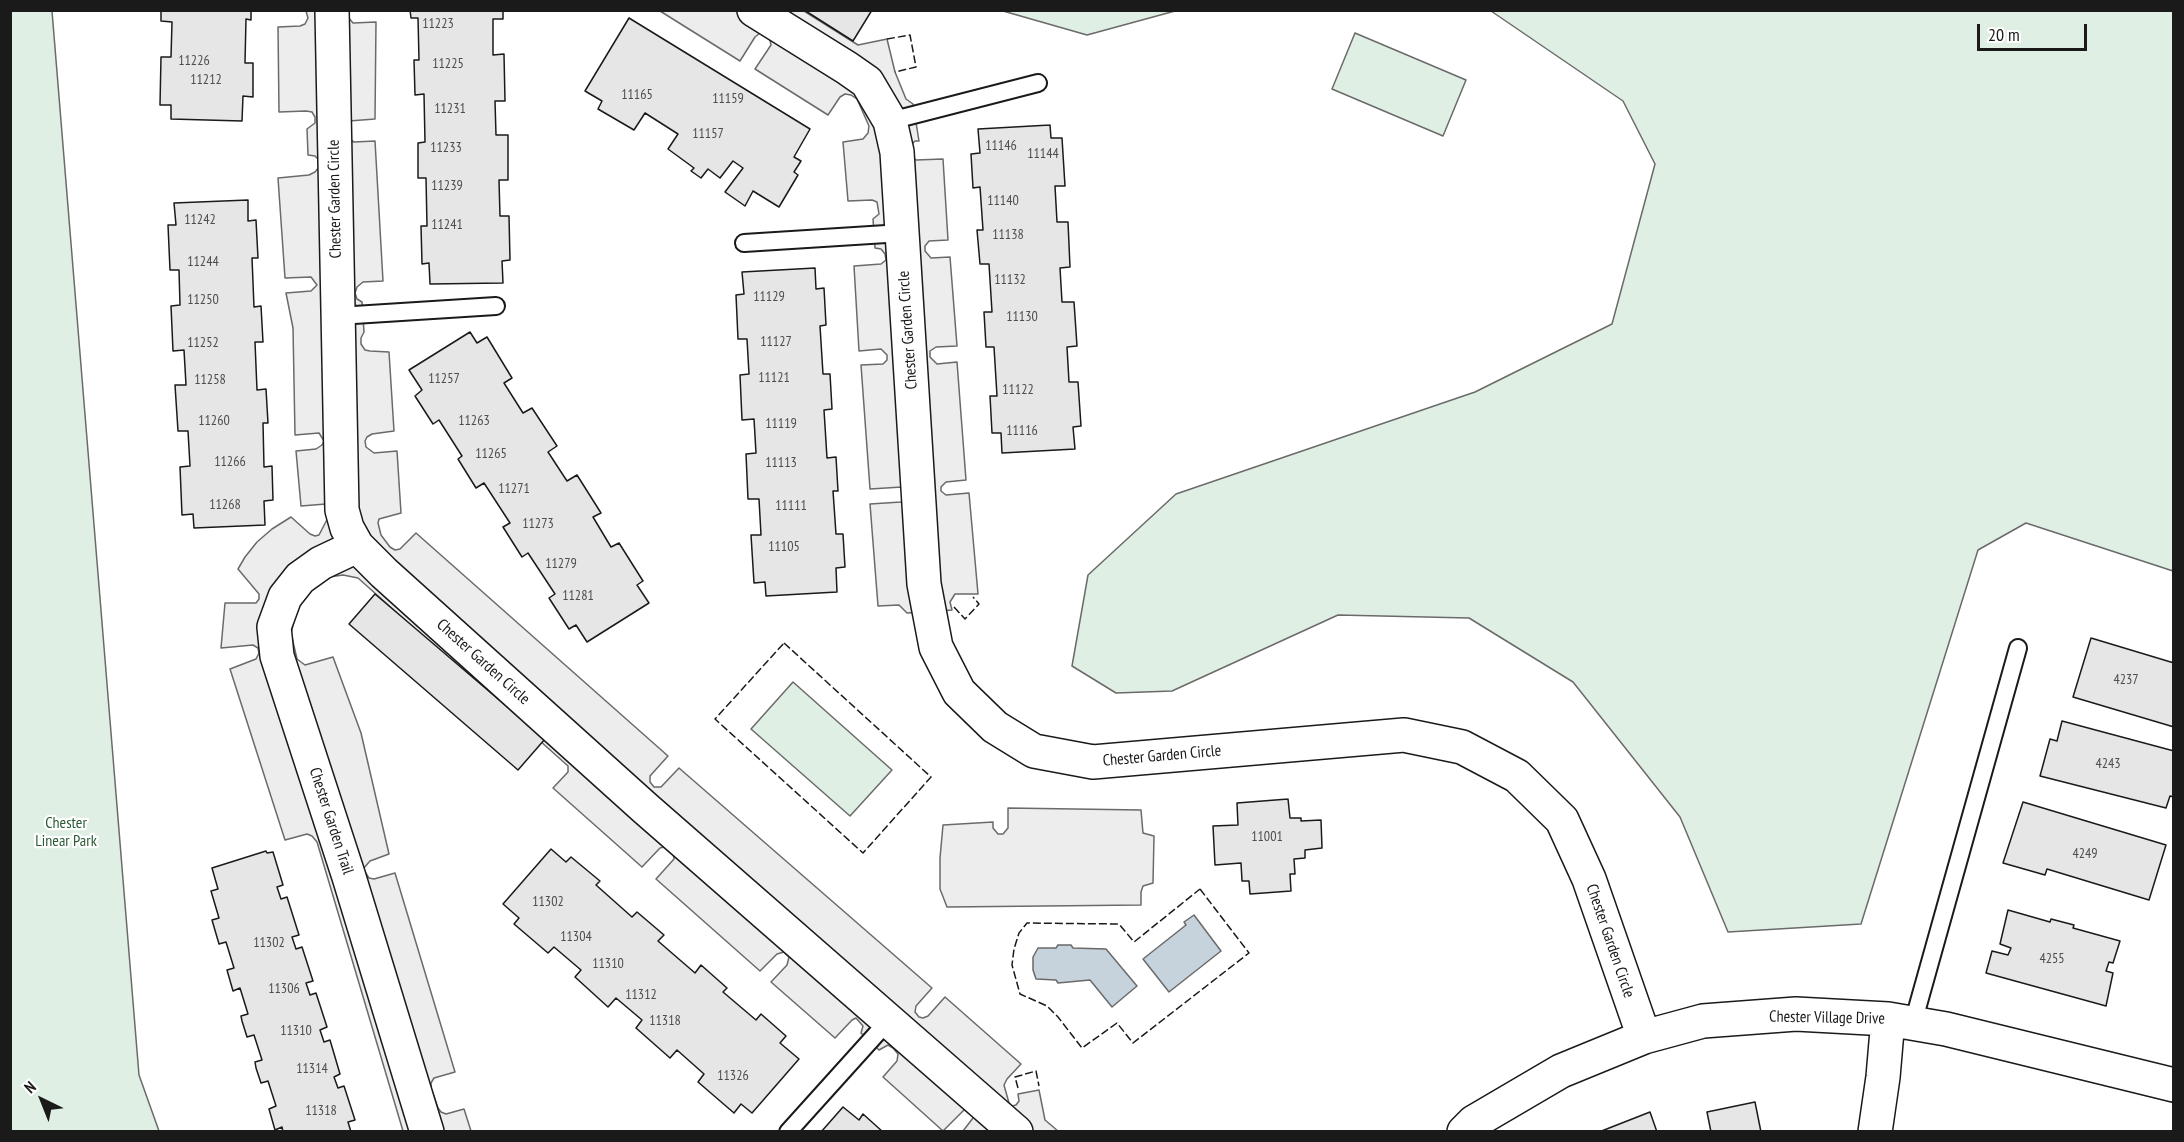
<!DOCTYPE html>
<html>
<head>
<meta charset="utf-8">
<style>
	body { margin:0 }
	#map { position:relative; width:2184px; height:1142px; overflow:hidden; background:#fff; font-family:"PT Sans Narrow",sans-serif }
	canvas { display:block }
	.frame { position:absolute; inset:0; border:12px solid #1a1a1a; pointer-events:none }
	.north { position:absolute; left:12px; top:1070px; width:60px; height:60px; -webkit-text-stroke:4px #fff; paint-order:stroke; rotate:317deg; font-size:16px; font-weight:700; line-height:24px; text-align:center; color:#1a1a1a }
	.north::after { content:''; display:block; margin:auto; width:21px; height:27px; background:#1a1a1a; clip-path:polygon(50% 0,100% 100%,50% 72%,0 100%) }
	.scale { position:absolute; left:1977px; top:24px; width:110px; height:27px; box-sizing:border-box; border:3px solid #1a1a1a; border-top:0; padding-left:8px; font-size:18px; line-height:21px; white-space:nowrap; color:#1a1a1a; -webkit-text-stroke:4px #fff; paint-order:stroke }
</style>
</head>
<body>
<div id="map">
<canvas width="2184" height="1142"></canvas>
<div class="frame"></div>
<div class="north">N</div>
<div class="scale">20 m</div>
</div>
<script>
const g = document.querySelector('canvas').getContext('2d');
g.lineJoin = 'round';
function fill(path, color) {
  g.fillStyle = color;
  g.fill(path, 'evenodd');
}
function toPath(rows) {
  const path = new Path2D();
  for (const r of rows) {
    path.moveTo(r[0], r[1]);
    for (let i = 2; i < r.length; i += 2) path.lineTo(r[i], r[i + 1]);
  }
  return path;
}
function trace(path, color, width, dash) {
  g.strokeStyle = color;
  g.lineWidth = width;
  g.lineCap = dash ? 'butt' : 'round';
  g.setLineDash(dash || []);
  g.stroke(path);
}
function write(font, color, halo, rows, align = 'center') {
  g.font = font + ' "PT Sans Narrow",sans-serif';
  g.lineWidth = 4.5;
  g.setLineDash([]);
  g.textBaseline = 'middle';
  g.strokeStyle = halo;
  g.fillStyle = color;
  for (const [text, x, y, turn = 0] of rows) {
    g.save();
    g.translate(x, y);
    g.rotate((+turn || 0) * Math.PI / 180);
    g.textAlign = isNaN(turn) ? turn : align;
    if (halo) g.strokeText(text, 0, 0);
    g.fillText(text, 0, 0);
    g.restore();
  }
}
const green = toPath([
	[10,11,52,11,139,1075,159,1131,11,1131,10,11],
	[1003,11,1175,11,1087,35,1003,11],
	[1491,11,2173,11,2173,571,2026,523,1978,550,1861,924,1728,932,1680,817,1573,682,1469,618,1338,615,1172,691,1116,693,1072,666,1088,575,1176,494,1475,392,1612,324,1655,164,1623,101,1491,11],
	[1355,33,1466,80,1443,136,1332,89,1355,33],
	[793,682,892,770,850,816,751,729,793,682]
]);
const parking = toPath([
	[306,11,348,11,348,17,353,23,376,22,375,119,349,121,349,139,354,142,375,141,383,281,363,282,357,287,355,293,357,299,362,302,364,332,361,338,361,344,365,350,370,351,389,352,394,431,372,434,367,437,365,441,366,447,374,453,397,451,401,513,379,519,378,523,381,535,390,547,395,550,400,549,416,533,668,756,650,776,650,782,654,787,661,787,679,768,932,988,916,1006,915,1012,919,1017,923,1018,928,1016,945,997,1021,1064,1007,1079,1004,1085,1009,1103,1012,1106,1016,1105,1019,1101,1018,1094,1039,1090,1045,1120,1058,1131,963,1131,973,1118,972,1113,965,1109,943,1131,883,1077,897,1061,898,1054,893,1048,888,1045,879,1050,861,1033,863,1026,856,1018,852,1020,835,1038,771,982,787,965,789,957,784,952,777,954,760,971,656,879,674,859,673,853,664,847,660,848,642,867,553,788,568,772,568,766,358,578,343,575,329,577,312,587,299,601,291,633,297,659,305,665,333,657,361,733,389,854,370,861,363,869,369,878,374,879,395,873,455,1072,434,1078,431,1083,431,1088,438,1108,441,1112,446,1114,464,1109,471,1131,403,1131,317,842,312,836,307,834,285,840,230,669,256,659,259,653,258,648,253,645,221,648,225,603,256,603,259,599,259,594,238,569,245,557,257,542,272,529,291,517,310,534,315,536,319,535,332,510,326,504,301,506,296,451,316,449,322,445,324,441,319,433,295,435,293,328,286,293,311,291,317,285,311,277,285,278,278,178,309,175,315,172,320,166,319,160,315,156,308,155,307,129,315,123,315,117,312,112,306,111,279,112,278,27,300,26,305,24,308,18,306,11],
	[660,11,804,11,858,45,887,39,895,72,906,99,913,104,919,141,915,141,911,145,912,157,916,160,943,159,948,240,929,241,925,246,925,251,931,258,950,257,957,346,936,347,930,351,930,357,937,364,957,362,966,480,946,482,941,487,941,491,946,495,969,493,978,594,955,594,950,602,952,610,907,613,899,605,878,606,870,504,901,502,905,497,902,487,870,489,861,365,883,364,887,360,887,355,881,349,859,351,854,266,881,264,886,260,885,254,881,249,875,248,873,219,879,214,877,202,872,200,848,201,843,142,863,139,868,133,869,126,857,99,851,95,845,94,840,97,828,115,755,69,771,45,769,36,765,34,760,33,755,37,740,61,660,11],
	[1008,808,1141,810,1143,833,1154,836,1153,883,1143,886,1141,892,1141,905,947,907,940,889,940,858,943,825,993,822,993,828,998,834,1003,834,1008,828,1008,808]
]);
const water = toPath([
	[1194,915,1221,951,1169,992,1143,959,1186,925,1184,922,1194,915],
	[1058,945,1071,945,1073,948,1106,949,1137,986,1112,1007,1090,980,1058,983,1056,980,1036,979,1033,970,1033,957,1038,948,1056,948,1058,945]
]);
const building = toPath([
	[161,10,251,10,251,20,246,19,245,63,253,63,253,97,243,96,242,121,171,119,171,105,160,105,161,57,171,57,172,22,161,21,161,10],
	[410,10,503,10,503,19,493,19,493,55,504,54,505,101,495,101,496,135,508,135,508,180,499,180,500,216,509,216,510,260,502,261,503,283,430,284,429,263,422,264,421,226,427,226,426,178,418,178,418,143,425,142,424,94,415,95,414,60,419,60,418,18,411,18,410,10],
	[804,10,872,10,853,41,804,10],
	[629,18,810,129,794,157,801,161,794,172,798,175,779,207,753,191,745,206,725,192,743,168,733,161,720,178,708,169,701,178,691,171,694,168,668,149,678,134,645,113,634,130,598,109,602,101,585,91,629,18],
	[1050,125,1051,138,1062,138,1065,186,1055,186,1057,222,1068,222,1070,267,1060,268,1062,302,1074,302,1077,346,1067,347,1069,382,1078,382,1081,426,1073,427,1075,449,1002,453,1001,433,992,433,990,396,997,396,994,347,986,347,984,312,992,312,989,264,980,264,977,230,983,230,980,187,973,188,971,154,980,153,978,129,1050,125],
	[248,200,248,221,256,220,258,258,252,258,254,307,261,306,263,342,255,342,257,390,266,389,268,423,263,423,264,467,272,466,273,500,264,501,265,525,194,528,193,514,182,515,180,467,190,466,188,431,178,431,175,385,186,385,184,350,173,351,171,306,180,305,179,270,170,270,168,225,176,225,174,203,248,200],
	[815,268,816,289,824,288,826,325,820,326,823,374,830,374,832,409,824,410,827,458,836,457,838,491,833,491,836,534,843,534,845,567,836,568,837,592,766,596,765,582,754,583,751,535,761,535,759,499,748,499,746,454,756,453,754,419,742,420,740,375,749,374,747,339,738,339,736,295,744,294,742,272,815,268],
	[470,332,477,343,487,337,512,378,504,383,523,413,532,408,557,446,548,452,567,481,577,475,601,513,593,517,611,547,619,543,643,581,637,585,649,603,587,642,576,625,569,629,549,598,555,594,528,553,522,557,503,527,510,523,484,483,476,488,458,459,462,456,439,420,433,424,415,396,422,390,409,370,470,332],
	[375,594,545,739,518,770,349,624,375,594],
	[2091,638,2174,663,2174,727,2073,697,2091,638],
	[2062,721,2174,751,2174,797,2170,796,2166,808,2040,776,2050,739,2057,741,2062,721],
	[1288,799,1290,818,1301,818,1301,821,1321,820,1322,848,1305,850,1305,858,1294,859,1295,874,1290,874,1291,891,1250,894,1249,881,1242,881,1241,863,1215,865,1213,826,1238,825,1237,803,1288,799],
	[2023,802,2166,845,2149,900,2047,869,2045,875,2003,863,2023,802],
	[551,849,566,862,571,857,600,881,596,885,632,917,637,912,664,935,658,941,695,973,701,965,727,988,723,992,756,1020,761,1014,786,1036,780,1043,799,1059,752,1113,741,1104,734,1113,698,1082,704,1074,677,1050,670,1058,636,1028,642,1020,616,998,608,1007,575,977,581,970,554,947,548,953,514,924,519,918,503,904,551,849],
	[266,851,267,853,273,852,283,885,277,887,281,899,287,897,299,935,292,937,296,949,302,947,313,981,306,983,310,995,316,993,327,1027,320,1030,324,1042,330,1040,340,1074,334,1077,338,1088,344,1086,355,1120,348,1122,351,1132,283,1132,282,1127,275,1130,269,1109,276,1106,268,1081,261,1083,256,1068,255,1062,262,1060,254,1035,247,1037,242,1021,241,1016,248,1014,240,988,233,991,227,970,234,968,226,942,219,944,212,920,219,918,211,891,218,889,212,868,266,851],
	[2008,910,2050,922,2051,919,2074,925,2073,928,2120,941,2113,963,2109,962,2106,971,2113,973,2106,1006,1986,973,1992,951,2008,955,2011,948,2000,944,2008,910],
	[1755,1102,1761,1132,1711,1132,1707,1112,1755,1102],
	[843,1107,859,1120,863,1114,883,1132,821,1132,843,1107],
	[1650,1112,1657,1132,1599,1132,1650,1112]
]);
const service = toPath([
	[890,121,1038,83],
	[744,243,902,233],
	[338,316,496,306],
	[1913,1023,2018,648],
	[788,1132,889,1020]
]);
const minor = toPath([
	[332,10,342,510,347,528,357,546,384,573,645,808,1016,1132],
	[754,10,847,68,867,82,890,121,897,152,924,584,936,647,959,692,995,727,1034,751,1093,762,1404,735,1462,747,1517,776,1562,820,1589,879,1644,1037],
	[357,546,321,563,300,578,285,597,274,627,277,656,349,877,427,1132],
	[1464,1132,1474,1122,1561,1071,1644,1037,1703,1021,1796,1014,1888,1019,1946,1029,2174,1085],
	[1875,1132,1883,1077,1888,1019]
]);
const fence = toPath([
	[887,39,910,35,916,67,895,72],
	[954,607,965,619,979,604,973,597],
	[784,643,931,777,863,853,715,719,784,643],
	[1200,889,1249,953,1133,1043,1117,1023,1082,1048,1058,1017,1047,1006,1020,994,1012,965,1014,949,1019,933,1027,923,1119,924,1134,942,1200,889],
	[1018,1088,1015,1077,1036,1071,1039,1086]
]);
const numberNames = [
	["11223",438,24],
	["11226",194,61],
	["11225",448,64],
	["11212",206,80],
	["11165",637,95],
	["11159",728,99],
	["11231",450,109],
	["11157",708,134],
	["11146",1001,146],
	["11233",446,148],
	["11144",1043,154],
	["11239",447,186],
	["11140",1003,201],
	["11242",200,220],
	["11241",447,225],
	["11138",1008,235],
	["11244",203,262],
	["11132",1010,280],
	["11129",769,297],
	["11250",203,300],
	["11130",1022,317],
	["11127",776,342],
	["11252",203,343],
	["11121",774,378],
	["11257",444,379],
	["11258",210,380],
	["11122",1018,390],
	["11260",214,421],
	["11263",474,421],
	["11119",781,424],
	["11116",1022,431],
	["11265",491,454],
	["11266",230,462],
	["11113",781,463],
	["11271",514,489],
	["11268",225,505],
	["11111",791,506],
	["11273",538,524],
	["11105",784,547],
	["11279",561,564],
	["11281",578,596],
	["4237",2126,680],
	["4243",2108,764],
	["11001",1267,837],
	["4249",2085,854],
	["11302",548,902],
	["11304",576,937],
	["11302",269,943],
	["4255",2052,959],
	["11310",608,964],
	["11306",284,989],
	["11312",641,995],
	["11318",665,1021],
	["11310",296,1031],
	["11314",312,1069],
	["11326",733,1076],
	["11318",321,1111]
];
const streetNames = [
	["Chester Garden Circle",335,199,-91],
	["Chester Garden Circle",908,330,-94],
	["Chester Garden Circle",483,662,42],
	["Chester Garden Circle",1162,756,-5],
	["Chester Garden Trail",331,821,72],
	["Chester Garden Circle",1610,941,71],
	["Chester Village Drive",1827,1018,1]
];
const parkNames = [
	["Chester",66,823],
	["Linear Park",66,841]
];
fill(green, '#e0efe3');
trace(green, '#6a6a6a', 1.5);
fill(parking, '#ededed');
trace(parking, '#6a6a6a', 1.5);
fill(water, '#c6d2dc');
trace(water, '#6a6a6a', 1.5);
fill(building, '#e6e6e6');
trace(building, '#1a1a1a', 1.5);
trace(service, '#1a1a1a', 20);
trace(minor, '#1a1a1a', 36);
trace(service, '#fff', 16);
trace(minor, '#fff', 33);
trace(fence, '#1a1a1a', 1.5, [8, 3]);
write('14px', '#4d4d4d', null, numberNames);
write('16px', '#1a1a1a', '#fff', streetNames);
write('16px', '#2b5a34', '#fff', parkNames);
</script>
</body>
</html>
